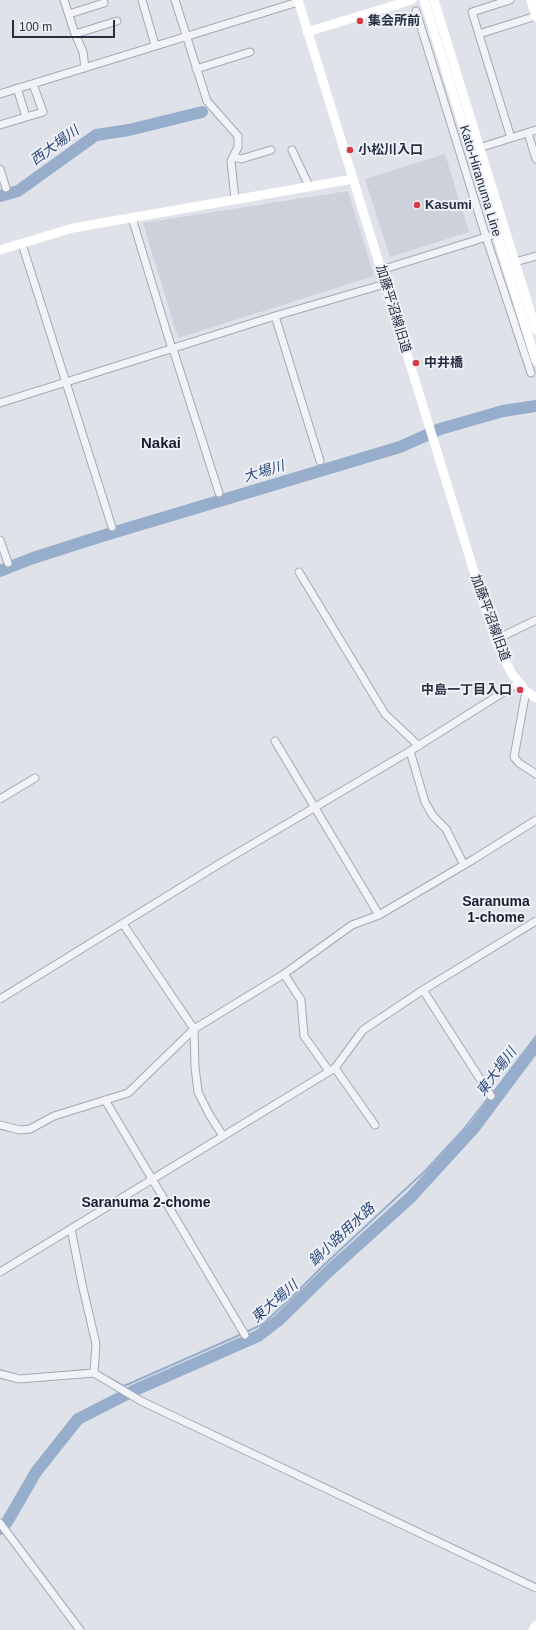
<!DOCTYPE html>
<html>
<head>
<meta charset="utf-8">
<style>
	body { margin:0 }
	#map { position:relative; width:536px; height:1630px; overflow:hidden; background:#dfe2e9; font-family:Helvetica,sans-serif }
	canvas { display:block }
	.scale { position:absolute; left:12px; top:20px; width:103px; height:18px; box-sizing:border-box; border:2px solid #262e42; border-top:0; padding-left:5px; font-size:12px; line-height:14px; white-space:nowrap; color:#262e42; -webkit-text-stroke:3px #eef1f7; paint-order:stroke }
</style>
</head>
<body>
<div id="map">
<canvas width="536" height="1630"></canvas>
<div class="scale">100 m</div>
</div>
<script>
const g = document.querySelector('canvas').getContext('2d');
g.lineJoin = 'round';
function fill(path, color) {
  g.fillStyle = color;
  g.fill(path, 'evenodd');
}
function toPath(rows) {
  const path = new Path2D();
  for (const r of rows) {
    path.moveTo(r[0], r[1]);
    for (let i = 2; i < r.length; i += 2) path.lineTo(r[i], r[i + 1]);
  }
  return path;
}
function trace(path, color, width, dash) {
  g.strokeStyle = color;
  g.lineWidth = width;
  g.lineCap = dash ? 'butt' : 'round';
  g.setLineDash(dash || []);
  g.stroke(path);
}
function write(font, color, halo, rows, align = 'center') {
  g.font = font + ' Helvetica,"Noto Sans JP",sans-serif';
  g.lineWidth = 4;
  g.setLineDash([]);
  g.textBaseline = 'middle';
  g.strokeStyle = halo;
  g.fillStyle = color;
  for (const [text, x, y, turn = 0] of rows) {
    g.save();
    g.translate(x, y);
    g.rotate((+turn || 0) * Math.PI / 180);
    g.textAlign = isNaN(turn) ? turn : align;
    if (halo) g.strokeText(text, 0, 0);
    g.fillText(text, 0, 0);
    g.restore();
  }
}
const built = toPath([
	[445,154,469,232,390,257,365,179],
	[348,191,374,276,178,338,143,223]
]);
const stream = toPath([
	[492,1094,536,1036],
	[246,1332,263,1324,290,1299,324,1265,426,1170,463,1130,489,1097],
	[0,1370,20,1376],
	[72,1371,90,1370,97,1371,124,1386,242,1334]
]);
const river = toPath([
	[0,196,18,191,96,135,129,130,202,112],
	[0,571,33,558,102,536,400,447,440,429,503,411,536,406],
	[0,1529,7,1522,36,1472,78,1419,135,1390,258,1336,279,1320,329,1271,411,1197,474,1128,536,1045]
]);
const street = toPath([
	[64,0,75,34,83,52,85,68],
	[142,0,155,45],
	[175,0,207,101,238,136,238,147,231,161,235,199],
	[510,0,472,12,511,138],
	[416,11,486,237,531,373],
	[69,14,104,3],
	[75,34,117,21],
	[479,34,536,16],
	[196,69,250,52],
	[17,88,26,117],
	[0,94,298,2],
	[0,125,43,112,33,84],
	[528,133,536,159],
	[479,148,536,130],
	[292,150,309,186],
	[233,157,241,159,271,150],
	[0,169,6,188],
	[132,218,172,349],
	[22,244,112,527],
	[515,262,536,256],
	[381,270,496,234],
	[275,316,320,461],
	[173,349,219,493],
	[0,403,275,316,385,284],
	[0,540,8,563],
	[299,572,385,714,419,746],
	[495,640,536,620],
	[526,691,514,757,519,763,536,774],
	[275,741,379,915],
	[410,751,425,802,433,816,446,829,464,865],
	[0,799,35,778],
	[123,924,194,1029,195,1067,198,1092,209,1114,223,1136],
	[284,974,301,1000,304,1036,329,1071],
	[423,990,491,1096],
	[0,999,219,864,410,751,518,683],
	[335,1068,375,1125],
	[105,1100,245,1335],
	[0,1125,20,1130,30,1129,54,1116,128,1093,194,1029,284,974,352,925,379,915,474,859,536,820],
	[71,1229,82,1284,96,1344,94,1373],
	[0,1272,335,1068,363,1030,423,990,536,921],
	[0,1374,19,1379,94,1373,141,1401,536,1588],
	[0,1523,80,1630]
]);
const secondary = toPath([
	[298,0,495,640,512,674,526,691,536,698],
	[424,0,536,361],
	[434,0,536,330],
	[531,0,536,17],
	[307,32,412,0],
	[0,250,73,228,353,179],
	[533,1630,536,1625]
]);
const markers = [
	[360,21,4,"#d93945"],
	[350,150,4,"#d93945"],
	[417,205,4,"#d93945"],
	[416,363,4,"#d93945"],
	[520,690,4,"#d93945"]
];
const poiNames = [
	["集会所前",368,21],
	["小松川入口",358,150],
	["Kasumi",425,205],
	["中井橋",424,363],
	["中島一丁目入口",512,690,"right"]
];
const streetNames = [
	["Kato-Hiranuma Line",480,181,73],
	["加藤平沼線旧道",393,309,73],
	["加藤平沼線旧道",490,618,70]
];
const waterNames = [
	["西大場川",55,146,-36],
	["大場川",264,472,-17],
	["東大場川",497,1072,-53],
	["鍋小路用水路",342,1235,-43],
	["東大場川",275,1302,-41]
];
const neighbourhoodNames = [
	["Saranuma",496,902],
	["1-chome",496,918],
	["Saranuma 2-chome",146,1203]
];
const quarterNames = [
	["Nakai",161,444]
];
fill(built, '#cdd1db');
trace(stream, '#97adcc', 2);
trace(river, '#97adcc', 12);
trace(street, '#a4a8b4', 9);
trace(street, '#f2f3f7', 7);
trace(secondary, '#fff', 9);
for (const [x, y, r, color] of markers) {
  const dot = new Path2D();
  dot.arc(x, y, r, 0, 2 * Math.PI);
  g.fillStyle = color;
  g.fill(dot);
  trace(dot, '#eef1f7', 1.5);
}
write('bold 13px', '#262e42', '#eef1f7', poiNames, 'left');
write('13px', '#262e42', '#eef1f7', streetNames);
write('italic 14px', '#2d4979', '#eef1f7', waterNames);
write('bold 14px', '#191f32', '#eef1f7', neighbourhoodNames);
write('bold 15px', '#191f32', '#eef1f7', quarterNames);
</script>
</body>
</html>
